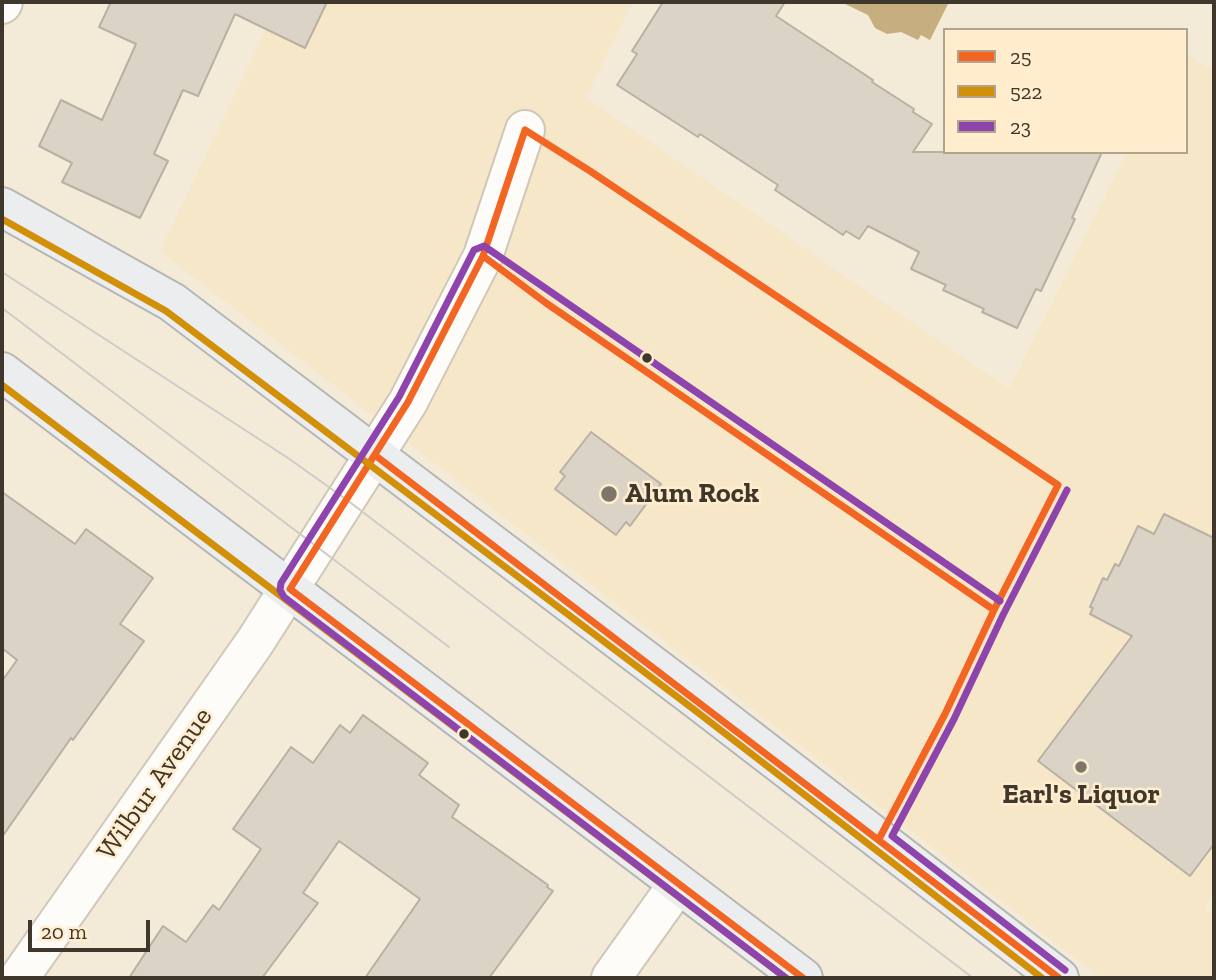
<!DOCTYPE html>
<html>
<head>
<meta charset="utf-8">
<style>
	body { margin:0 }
	#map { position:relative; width:1216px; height:980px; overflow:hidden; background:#f4ead8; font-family:"Zilla Slab",serif }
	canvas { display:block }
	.frame { position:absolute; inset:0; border:4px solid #3f372b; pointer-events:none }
	.legend { position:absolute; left:943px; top:28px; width:245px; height:126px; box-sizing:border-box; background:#ffedcd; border:2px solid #b2a48c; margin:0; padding:9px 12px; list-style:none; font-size:21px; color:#3f372b }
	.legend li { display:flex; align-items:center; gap:14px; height:35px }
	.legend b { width:35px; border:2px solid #b2a48c }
	.scale { position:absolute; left:28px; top:920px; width:122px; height:32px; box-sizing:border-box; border:4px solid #3f372b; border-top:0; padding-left:9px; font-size:21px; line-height:24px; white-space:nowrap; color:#3f372b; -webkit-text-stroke:5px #ffedcd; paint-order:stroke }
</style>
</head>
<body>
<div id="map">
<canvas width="1216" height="980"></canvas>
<div class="frame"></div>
<ul class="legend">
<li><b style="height:9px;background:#f26522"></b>25</li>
<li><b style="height:9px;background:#d29009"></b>522</li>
<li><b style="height:9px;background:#8e44ad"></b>23</li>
</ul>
<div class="scale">20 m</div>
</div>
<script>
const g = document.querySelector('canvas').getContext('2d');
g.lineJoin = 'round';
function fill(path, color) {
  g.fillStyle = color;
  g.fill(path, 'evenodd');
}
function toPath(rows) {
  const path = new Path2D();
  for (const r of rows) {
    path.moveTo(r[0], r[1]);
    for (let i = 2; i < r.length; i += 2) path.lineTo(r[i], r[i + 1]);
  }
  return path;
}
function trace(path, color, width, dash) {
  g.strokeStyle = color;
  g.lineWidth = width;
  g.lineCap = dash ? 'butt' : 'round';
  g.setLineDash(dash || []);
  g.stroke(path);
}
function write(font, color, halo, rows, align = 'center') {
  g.font = font + ' "Zilla Slab",serif';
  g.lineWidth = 5;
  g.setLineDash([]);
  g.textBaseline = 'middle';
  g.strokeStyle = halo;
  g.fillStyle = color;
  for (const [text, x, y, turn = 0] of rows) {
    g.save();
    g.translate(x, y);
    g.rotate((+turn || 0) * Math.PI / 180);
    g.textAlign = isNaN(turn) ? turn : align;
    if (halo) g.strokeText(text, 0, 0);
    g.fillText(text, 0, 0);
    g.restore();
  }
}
const built = toPath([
	[279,2,633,2,586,98,1009,389,1127,152,1186,152,1186,54,1214,71,1214,891,1205,908,1214,913,1214,978,1101,978,160,251]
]);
const water = toPath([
	[844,2,949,2,930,40,921,35,918,40,901,32,887,34,875,28,868,15,843,3]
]);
const building = toPath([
	[111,2,327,2,305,48,235,14,198,96,183,90,154,154,168,161,140,218,62,182,72,163,39,146,61,100,102,120,136,44,99,27,111,2],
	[663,2,785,2,776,16,873,80,872,82,914,109,913,112,932,124,913,152,1102,152,1072,218,1075,219,1041,291,1036,289,1017,328,982,312,984,309,943,290,946,285,911,269,919,252,868,226,859,239,846,231,843,235,775,190,778,185,700,134,698,137,617,85,637,54,632,51,663,2],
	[591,432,661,484,630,526,626,522,616,535,555,489,565,476,560,472,591,432],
	[2,492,75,544,86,529,153,578,120,624,144,641,73,740,71,738,2,837,2,681,17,660,2,648,2,492],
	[1164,514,1214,538,1214,844,1190,876,1038,761,1132,636,1090,614,1093,608,1090,607,1103,578,1107,580,1115,564,1119,566,1138,526,1154,534,1164,514],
	[363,715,428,763,419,775,459,805,452,817,548,885,547,887,553,891,489,978,365,978,420,899,339,841,303,893,318,903,262,978,129,978,163,926,186,942,213,905,219,910,261,849,233,829,291,747,313,763,340,725,350,733,363,715]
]);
const minor = toPath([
	[2,4,3,2],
	[19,978,255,642,408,402,483,256,525,130],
	[611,978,678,884]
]);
const primary = toPath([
	[2,207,172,302,698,700,1059,978],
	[2,372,803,978]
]);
const tram = toPath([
	[2,272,288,458,347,500,973,978],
	[2,308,449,647]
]);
const bus1 = toPath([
	[525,130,590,171,1058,485],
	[483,256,546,303,994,610],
	[376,456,1059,978],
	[290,589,803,978],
	[290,589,408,402,483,256,525,130],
	[879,839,945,714,994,610,1058,485]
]);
const bus2 = toPath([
	[2,219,166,311,692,708,1042,978],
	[2,385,786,978]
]);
const bus3 = toPath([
	[1065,970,892,836,954,719,1003,615,1067,490],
	[786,978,284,597,280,590,281,583,399,397,474,250,484,246,1000,601]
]);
const markers = [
	[647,358,6,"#3f372b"],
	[609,494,9,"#7e7668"],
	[464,734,6,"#3f372b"],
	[1081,767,7,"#7e7668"]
];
const poiNames = [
	["Alum Rock",625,494],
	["Earl's Liquor",1081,795,"center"]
];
const streetNames = [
	["Wilbur Avenue",155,784,-55]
];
fill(built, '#f7e7c9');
fill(water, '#c7ae7f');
fill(building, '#dbd3c5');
trace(building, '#b8b1a3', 2);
trace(minor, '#cfc7b9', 42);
trace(primary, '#b5b6b4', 42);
trace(minor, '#fdfcf9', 38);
trace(primary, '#ecedef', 38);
trace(tram, '#cecbc7', 2);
trace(bus1, '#f26522', 7);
trace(bus2, '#d29009', 7);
trace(bus3, '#8e44ad', 7);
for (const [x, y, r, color] of markers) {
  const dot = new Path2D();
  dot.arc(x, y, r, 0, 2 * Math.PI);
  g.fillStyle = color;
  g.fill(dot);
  trace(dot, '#ffedcd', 2.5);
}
write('bold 28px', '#3f372b', '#ffedcd', poiNames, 'left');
write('28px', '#3f372b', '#ffedcd', streetNames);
</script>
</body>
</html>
